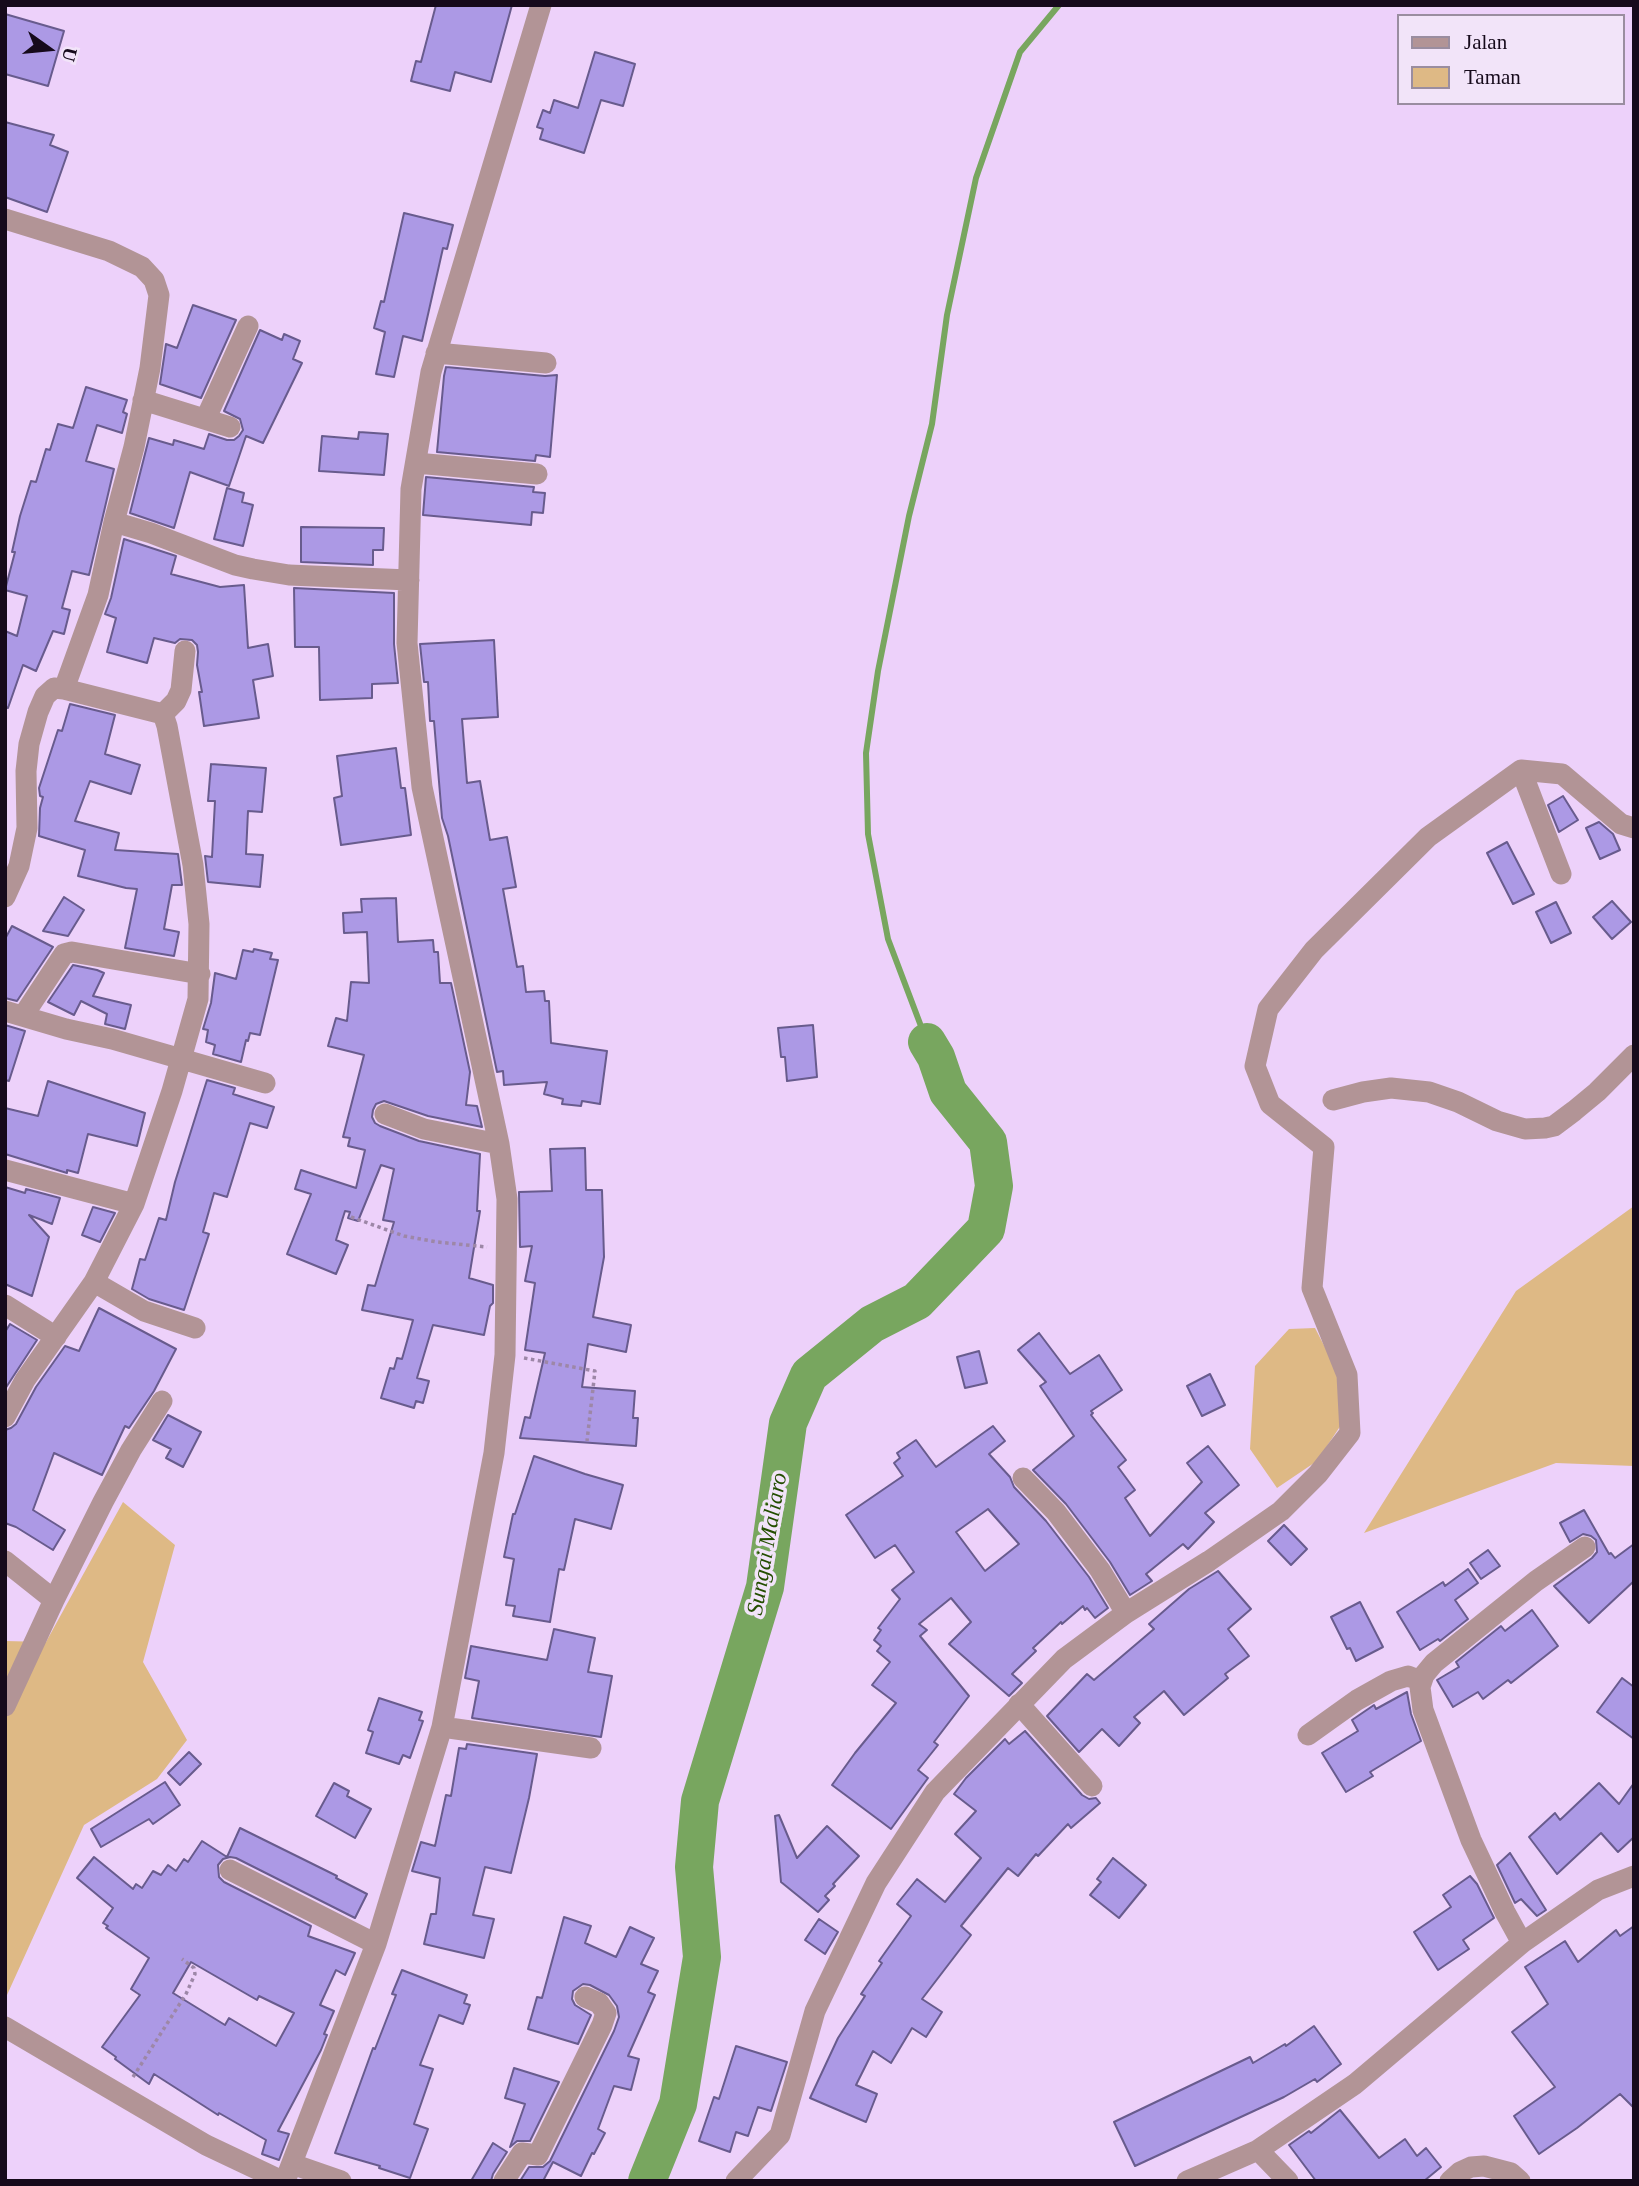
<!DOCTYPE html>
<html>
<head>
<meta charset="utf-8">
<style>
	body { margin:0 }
	#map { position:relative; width:1639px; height:2186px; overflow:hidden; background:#edd1fa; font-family:Georgia,serif }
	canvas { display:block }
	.frame { position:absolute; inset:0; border:7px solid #160a1b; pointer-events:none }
	.legend { position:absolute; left:1397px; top:14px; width:228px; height:91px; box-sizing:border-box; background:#f2e4f9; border:2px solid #9a8da0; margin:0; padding:9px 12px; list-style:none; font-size:21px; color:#160a1b }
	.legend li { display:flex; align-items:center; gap:14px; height:35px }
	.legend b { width:35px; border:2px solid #9a8da0 }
	.north { position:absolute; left:14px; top:14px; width:70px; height:70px; -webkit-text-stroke:5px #f2e4f9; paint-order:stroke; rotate:105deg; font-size:19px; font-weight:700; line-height:28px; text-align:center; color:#160a1b }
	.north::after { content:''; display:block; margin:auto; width:24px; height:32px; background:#160a1b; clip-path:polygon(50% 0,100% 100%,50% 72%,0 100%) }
</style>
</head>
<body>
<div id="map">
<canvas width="1639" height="2186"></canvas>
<div class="frame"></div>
<ul class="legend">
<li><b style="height:9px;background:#b29496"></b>Jalan</li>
<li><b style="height:19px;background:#deb985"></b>Taman</li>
</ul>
<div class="north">U</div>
</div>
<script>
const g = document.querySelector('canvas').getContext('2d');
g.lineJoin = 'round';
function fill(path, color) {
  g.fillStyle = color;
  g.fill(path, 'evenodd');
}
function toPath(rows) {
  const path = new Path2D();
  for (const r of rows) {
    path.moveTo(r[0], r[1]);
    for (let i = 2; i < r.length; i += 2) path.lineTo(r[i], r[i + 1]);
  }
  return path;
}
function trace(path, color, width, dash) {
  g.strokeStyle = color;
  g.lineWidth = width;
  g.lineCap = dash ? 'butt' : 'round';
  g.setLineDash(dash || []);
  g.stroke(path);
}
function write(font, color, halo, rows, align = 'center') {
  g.font = font + ' Georgia,serif';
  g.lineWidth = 7;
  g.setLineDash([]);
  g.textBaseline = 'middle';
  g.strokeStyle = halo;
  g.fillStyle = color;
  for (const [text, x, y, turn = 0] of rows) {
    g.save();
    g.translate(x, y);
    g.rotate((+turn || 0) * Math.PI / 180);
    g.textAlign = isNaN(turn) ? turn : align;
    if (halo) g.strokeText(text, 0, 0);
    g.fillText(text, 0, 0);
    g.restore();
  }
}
const green = toPath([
	[1634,1206,1634,1466,1556,1463,1364,1533,1516,1291],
	[1315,1328,1342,1380,1345,1419,1317,1461,1277,1488,1250,1449,1255,1366,1289,1329],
	[123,1502,175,1545,143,1662,187,1740,157,1779,84,1825,7,1995,5,1994,5,1641,46,1642]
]);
const stream = toPath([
	[927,1042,888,939,868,834,866,753,878,671,909,516,932,424,947,315,976,178,1020,52,1059,5]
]);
const river = toPath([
	[647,2181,678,2104,702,1957,694,1867,700,1801,765,1587,788,1423,809,1375,872,1324,917,1301,986,1229,994,1186,988,1142,948,1092,936,1057,927,1042]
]);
const building = toPath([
	[436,5,512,5,491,82,455,72,450,91,411,81,416,61,421,62,436,5],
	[5,14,64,31,48,86,5,74,5,14],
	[595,52,635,64,623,106,601,100,584,153,540,139,543,129,537,127,543,110,550,113,554,100,578,108,595,52],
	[5,122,54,135,50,145,68,152,47,212,5,197,5,122],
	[404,213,453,225,447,249,443,248,422,341,403,336,394,377,376,374,385,332,374,328,381,301,384,302,404,213],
	[193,305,236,320,201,398,160,384,166,344,177,348,193,305],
	[260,330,282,340,284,334,300,341,293,359,302,363,263,443,246,436,229,486,190,472,174,528,130,513,149,438,173,445,174,440,204,449,209,434,227,440,234,440,239,436,243,430,240,419,224,411,260,330],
	[446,367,545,376,557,375,550,457,536,455,535,461,437,452,444,376,446,367],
	[86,387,127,400,123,412,127,414,122,433,97,425,86,461,114,469,89,575,72,571,62,608,70,610,64,634,53,631,36,671,23,665,8,708,5,707,5,631,17,636,27,596,5,590,15,552,12,552,20,516,31,481,36,482,46,449,50,450,58,424,73,428,86,387],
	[359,432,388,434,384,475,319,471,322,436,358,439,359,432],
	[426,477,534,487,533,492,545,493,543,513,532,512,531,525,423,515,426,477],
	[227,488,244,493,242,502,253,505,243,546,214,539,227,488],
	[301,527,384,528,383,550,373,550,373,565,301,562,301,527],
	[124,539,176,556,171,574,220,587,244,585,248,648,268,644,273,676,253,680,259,718,204,726,199,692,202,692,197,665,198,652,197,645,192,640,180,639,175,643,154,638,147,663,107,652,116,618,105,614,111,598,124,539],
	[294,588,394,593,394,644,398,683,372,684,372,698,320,700,319,647,295,647,294,588],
	[494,640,498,717,462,719,467,783,480,781,490,840,507,837,516,887,503,889,517,967,523,966,526,992,544,991,545,1001,549,1001,551,1043,607,1051,600,1104,582,1101,581,1106,562,1104,563,1099,544,1094,547,1082,504,1085,503,1071,497,1072,448,836,442,818,434,721,430,721,428,682,424,682,420,644,494,640],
	[70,704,115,715,105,754,140,765,131,794,90,781,75,821,119,833,115,850,178,854,182,885,172,885,164,929,179,932,174,956,125,948,137,889,126,888,78,876,85,850,39,836,40,808,43,797,40,796,39,788,58,730,62,731,70,704],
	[396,748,401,788,405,788,411,835,341,845,334,798,342,796,337,756,396,748],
	[211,764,266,768,262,812,248,811,246,854,263,855,260,887,208,882,205,856,212,857,215,801,208,801,211,764],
	[1563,796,1578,820,1559,832,1548,805,1563,796],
	[1599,822,1613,834,1620,850,1600,859,1586,828,1599,822],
	[1507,842,1534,894,1513,904,1487,853,1507,842],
	[64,897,84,910,68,936,43,931,64,897],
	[396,898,398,942,433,940,434,952,438,952,440,983,451,983,470,1072,466,1105,477,1106,482,1127,428,1116,384,1101,376,1104,373,1110,372,1117,375,1123,380,1126,419,1141,480,1154,477,1211,480,1211,469,1278,493,1285,493,1303,490,1306,484,1335,433,1325,417,1378,429,1381,423,1403,416,1401,414,1408,381,1398,390,1368,394,1369,397,1358,402,1359,413,1320,362,1310,368,1285,375,1286,394,1222,383,1220,394,1169,381,1165,358,1221,348,1218,350,1212,345,1211,336,1240,348,1245,336,1274,287,1254,311,1194,295,1189,301,1170,356,1188,365,1150,348,1146,350,1138,343,1137,364,1055,328,1046,336,1018,347,1021,351,982,369,983,367,932,344,933,343,913,362,912,361,899,396,898],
	[1612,901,1631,922,1612,939,1593,917,1612,901],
	[1556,902,1571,933,1551,943,1536,912,1556,902],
	[12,926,53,947,17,1001,5,998,5,939,12,926],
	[254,949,272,953,270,959,278,960,260,1035,250,1033,248,1041,246,1040,241,1062,213,1054,215,1045,206,1042,208,1030,203,1029,211,1003,215,973,236,979,243,950,253,952,254,949],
	[73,965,97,970,104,973,93,996,131,1005,125,1029,105,1024,107,1014,81,1001,74,1015,48,1002,73,965],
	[5,1025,25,1031,9,1081,5,1080,5,1025],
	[813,1025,817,1077,787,1081,785,1057,781,1057,778,1028,813,1025],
	[207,1080,235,1088,233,1094,274,1107,267,1128,250,1123,227,1197,214,1193,203,1232,209,1234,184,1310,149,1299,132,1289,140,1259,145,1260,159,1218,166,1220,175,1182,207,1080],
	[48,1081,145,1113,137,1146,88,1134,78,1173,67,1170,67,1173,5,1154,5,1108,38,1116,48,1081],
	[585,1148,586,1190,602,1190,604,1257,593,1317,631,1325,626,1352,588,1344,582,1387,635,1391,633,1418,638,1418,636,1446,520,1438,525,1417,530,1418,545,1353,525,1350,535,1283,525,1281,532,1246,520,1247,519,1192,552,1191,550,1149,585,1148],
	[5,1187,25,1193,26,1189,60,1198,52,1224,29,1215,49,1237,32,1296,5,1284,5,1187],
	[93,1207,115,1213,100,1242,82,1235,93,1207],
	[99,1308,176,1349,154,1391,129,1428,125,1426,102,1475,54,1453,33,1510,65,1530,53,1550,16,1527,5,1523,5,1430,11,1428,16,1424,36,1387,65,1346,79,1351,99,1308],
	[10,1324,37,1340,5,1389,5,1332,10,1324],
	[1039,1333,1070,1374,1099,1355,1122,1390,1091,1411,1093,1413,1091,1415,1126,1460,1118,1467,1135,1490,1125,1498,1150,1536,1202,1482,1187,1463,1208,1446,1239,1485,1205,1513,1214,1522,1188,1549,1183,1544,1146,1574,1152,1581,1130,1595,1110,1562,1066,1504,1033,1470,1074,1436,1040,1386,1046,1382,1018,1350,1039,1333],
	[979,1351,987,1383,965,1388,957,1357,979,1351],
	[1210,1374,1225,1405,1202,1416,1187,1386,1210,1374],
	[168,1415,201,1432,183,1467,166,1458,171,1449,153,1440,168,1415],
	[993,1426,1005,1441,989,1454,1010,1477,1014,1487,1046,1521,1089,1577,1108,1608,1095,1618,1087,1608,1085,1610,1083,1606,1062,1624,1061,1622,1033,1648,1036,1651,1012,1674,1022,1683,1009,1696,949,1644,971,1622,951,1598,919,1624,927,1630,920,1636,969,1696,934,1742,938,1745,918,1770,928,1778,891,1829,832,1785,855,1753,896,1703,872,1685,890,1662,877,1651,881,1646,874,1640,881,1630,878,1628,900,1599,892,1590,914,1572,895,1545,875,1558,846,1515,903,1476,894,1463,900,1458,897,1453,916,1440,936,1467,993,1426],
	[988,1509,1019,1544,985,1571,956,1532,988,1509],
	[534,1456,585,1474,623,1485,611,1529,575,1519,564,1570,559,1569,550,1622,513,1616,515,1606,506,1605,514,1559,504,1557,513,1514,515,1514,534,1456],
	[1584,1510,1609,1554,1611,1553,1615,1558,1634,1544,1634,1581,1589,1623,1554,1586,1592,1558,1597,1552,1596,1540,1591,1536,1583,1534,1570,1542,1560,1523,1584,1510],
	[1284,1525,1307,1549,1291,1565,1268,1541,1284,1525],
	[1488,1550,1500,1566,1481,1579,1470,1563,1488,1550],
	[1468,1569,1478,1583,1455,1600,1468,1619,1440,1641,1438,1639,1420,1650,1397,1612,1443,1582,1445,1586,1468,1569],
	[1218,1571,1251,1609,1228,1629,1249,1656,1225,1674,1228,1678,1184,1715,1164,1691,1134,1717,1140,1723,1119,1746,1102,1729,1079,1752,1047,1716,1087,1674,1094,1680,1154,1629,1149,1624,1189,1589,1218,1571],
	[1360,1602,1383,1647,1356,1661,1350,1648,1347,1649,1331,1617,1360,1602],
	[1532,1610,1558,1646,1511,1683,1508,1680,1483,1699,1478,1692,1453,1707,1437,1680,1459,1667,1456,1662,1501,1626,1505,1631,1532,1610],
	[554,1629,595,1638,588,1672,612,1676,601,1737,472,1718,479,1681,465,1678,471,1646,547,1660,554,1629],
	[1622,1678,1634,1687,1634,1739,1597,1712,1622,1678],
	[1407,1692,1411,1714,1421,1741,1370,1772,1373,1776,1346,1792,1322,1753,1358,1731,1352,1720,1374,1705,1376,1709,1407,1692],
	[379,1698,422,1712,419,1720,423,1721,410,1758,403,1755,399,1764,366,1753,373,1732,368,1730,379,1698],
	[1025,1731,1082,1795,1089,1799,1096,1798,1100,1803,1071,1828,1068,1824,1038,1856,1036,1854,1018,1876,1008,1868,961,1926,971,1935,922,1999,942,2012,926,2037,912,2028,891,2063,873,2051,856,2085,877,2094,866,2122,810,2098,838,2038,865,1996,861,1994,882,1963,879,1961,911,1916,897,1904,917,1879,945,1902,981,1858,955,1834,976,1811,954,1794,966,1778,1005,1739,1009,1744,1025,1731],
	[467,1744,537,1754,529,1798,511,1873,485,1867,473,1915,494,1919,484,1958,424,1944,431,1914,436,1914,440,1878,412,1871,421,1842,435,1846,446,1795,451,1796,459,1748,466,1749,467,1744],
	[189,1752,201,1764,180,1785,168,1773,189,1752],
	[165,1782,180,1805,153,1824,149,1819,101,1847,91,1829,165,1782],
	[334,1783,349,1791,347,1796,371,1809,355,1838,316,1816,334,1783],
	[1599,1783,1619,1804,1634,1783,1634,1837,1618,1852,1601,1833,1557,1874,1529,1837,1555,1813,1560,1820,1599,1783],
	[779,1815,797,1858,827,1826,859,1856,833,1884,835,1886,825,1896,829,1900,818,1912,781,1882,775,1816,779,1815],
	[240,1828,337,1876,336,1878,367,1894,355,1918,236,1858,230,1857,223,1859,218,1865,219,1877,224,1882,311,1926,308,1936,355,1953,345,1975,336,1970,320,2005,334,2011,324,2034,327,2035,321,2050,278,2131,289,2134,279,2160,262,2154,266,2140,219,2113,218,2115,154,2074,149,2084,115,2059,116,2057,102,2047,140,1995,131,1989,149,1958,106,1928,108,1926,103,1923,113,1908,77,1878,94,1857,133,1889,136,1884,142,1888,153,1871,161,1875,168,1865,176,1871,184,1859,188,1862,202,1841,227,1857,240,1828],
	[191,1962,257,2000,259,1996,294,2013,276,2046,229,2018,225,2025,173,1993,191,1962],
	[1510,1853,1546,1910,1537,1916,1521,1899,1515,1903,1497,1865,1510,1853],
	[1113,1858,1146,1885,1119,1918,1090,1895,1101,1882,1097,1879,1113,1858],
	[1470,1876,1477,1884,1494,1918,1463,1940,1469,1949,1438,1970,1414,1932,1451,1907,1443,1895,1470,1876],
	[564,1917,591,1926,585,1943,616,1957,630,1927,654,1938,641,1964,658,1971,648,1992,655,1995,628,2056,639,2059,631,2090,614,2086,598,2129,605,2133,594,2154,592,2153,581,2176,553,2162,543,2181,520,2181,529,2167,543,2167,550,2161,614,2031,619,2017,617,2006,609,1995,590,1985,583,1984,573,1991,572,1999,575,2005,591,2015,578,2044,528,2029,537,1997,542,1998,564,1917],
	[819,1919,838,1932,825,1954,805,1940,819,1919],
	[1634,1926,1634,2108,1620,2094,1577,2128,1539,2154,1514,2116,1555,2087,1512,2032,1548,2004,1525,1967,1565,1941,1578,1962,1616,1930,1620,1936,1634,1926],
	[402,1970,467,1995,464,2003,470,2005,463,2024,439,2015,420,2065,433,2069,414,2124,428,2129,410,2178,379,2168,380,2166,335,2153,373,2048,375,2049,396,1995,392,1994,402,1970],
	[1314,2026,1341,2064,1317,2082,1315,2079,1284,2097,1135,2166,1114,2122,1250,2057,1253,2063,1285,2044,1286,2046,1314,2026],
	[736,2046,787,2062,771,2111,758,2107,748,2136,736,2132,730,2152,699,2141,714,2097,719,2099,736,2046],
	[514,2068,559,2082,530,2141,517,2141,510,2147,525,2104,505,2098,514,2068],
	[1340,2110,1379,2158,1405,2139,1417,2156,1426,2148,1441,2167,1424,2181,1316,2181,1289,2145,1309,2131,1311,2133,1340,2110],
	[493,2143,507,2152,493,2174,491,2181,471,2181,493,2143]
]);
const path = toPath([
	[351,1217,404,1236,437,1242,487,1247],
	[524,1358,595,1371,587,1441],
	[133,2077,186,1994,195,1974,194,1968,182,1959]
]);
const minor = toPath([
	[5,219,109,251,142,267,154,280,159,295,150,368,134,447,114,522,151,533,235,565,253,569,289,575,409,580],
	[436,353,546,363],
	[143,400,230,427],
	[206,418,248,326],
	[416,463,537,474],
	[64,689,98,595,114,522],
	[163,714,176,701,181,690,185,651],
	[1521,770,1561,874],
	[5,897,19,866,27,828,26,771,29,744,38,712,45,696,54,688,64,689,163,714,167,726,193,865,199,924,198,999,172,1091,134,1204,94,1282,25,1380,5,1417],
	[5,1011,66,1029,112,1039,265,1083],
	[23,1016,64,954,72,952,200,974],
	[1333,1100,1363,1092,1391,1088,1429,1092,1458,1102,1497,1121,1525,1129,1545,1128,1554,1126,1574,1111,1597,1092,1634,1055],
	[385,1114,424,1129,499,1144],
	[5,1170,134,1204],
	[94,1282,144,1311,195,1328],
	[5,1305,56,1337],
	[1023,1478,1056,1512,1100,1570,1126,1613],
	[5,1561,54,1600,5,1706],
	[54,1600,103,1502,131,1450,162,1401],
	[1019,1704,1092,1786],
	[442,1727,591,1748],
	[1308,1735,1357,1700,1391,1681,1408,1676,1421,1681],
	[230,1870,376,1944],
	[1522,1943,1505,1912,1471,1840,1423,1710,1420,1687,1424,1675,1434,1663,1536,1581,1585,1547],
	[5,2027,206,2145,282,2181],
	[1258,2150,1288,2181],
	[292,2164,341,2181],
	[285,2181,376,1944,442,1727,494,1453,505,1355,507,1199,499,1144,422,787,407,643,411,489,431,372,541,5],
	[504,2181,522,2153,538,2155,602,2025,606,2013,599,2003,585,1997],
	[736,2181,780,2135,815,2011,876,1883,935,1792,1064,1659,1126,1613,1209,1561,1281,1511,1318,1474,1350,1433,1347,1375,1312,1288,1324,1147,1270,1104,1255,1066,1268,1009,1314,950,1428,837,1521,770,1562,774,1621,824,1634,828],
	[1187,2181,1258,2150,1355,2084,1522,1943,1598,1890,1634,1876],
	[1450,2181,1460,2172,1471,2167,1484,2166,1511,2173,1520,2181]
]);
const waterNames = [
	["Sungai Maliaro",768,1544,-80]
];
fill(green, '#deb985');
trace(stream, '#78a65f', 6);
trace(river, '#78a65f', 38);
fill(building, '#ac99e5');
trace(building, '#685b8d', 2);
trace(path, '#9d87a7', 3.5, [3.5, 3.5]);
trace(minor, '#b29496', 21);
write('italic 23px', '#244e00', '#f2e4f9', waterNames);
</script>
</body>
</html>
